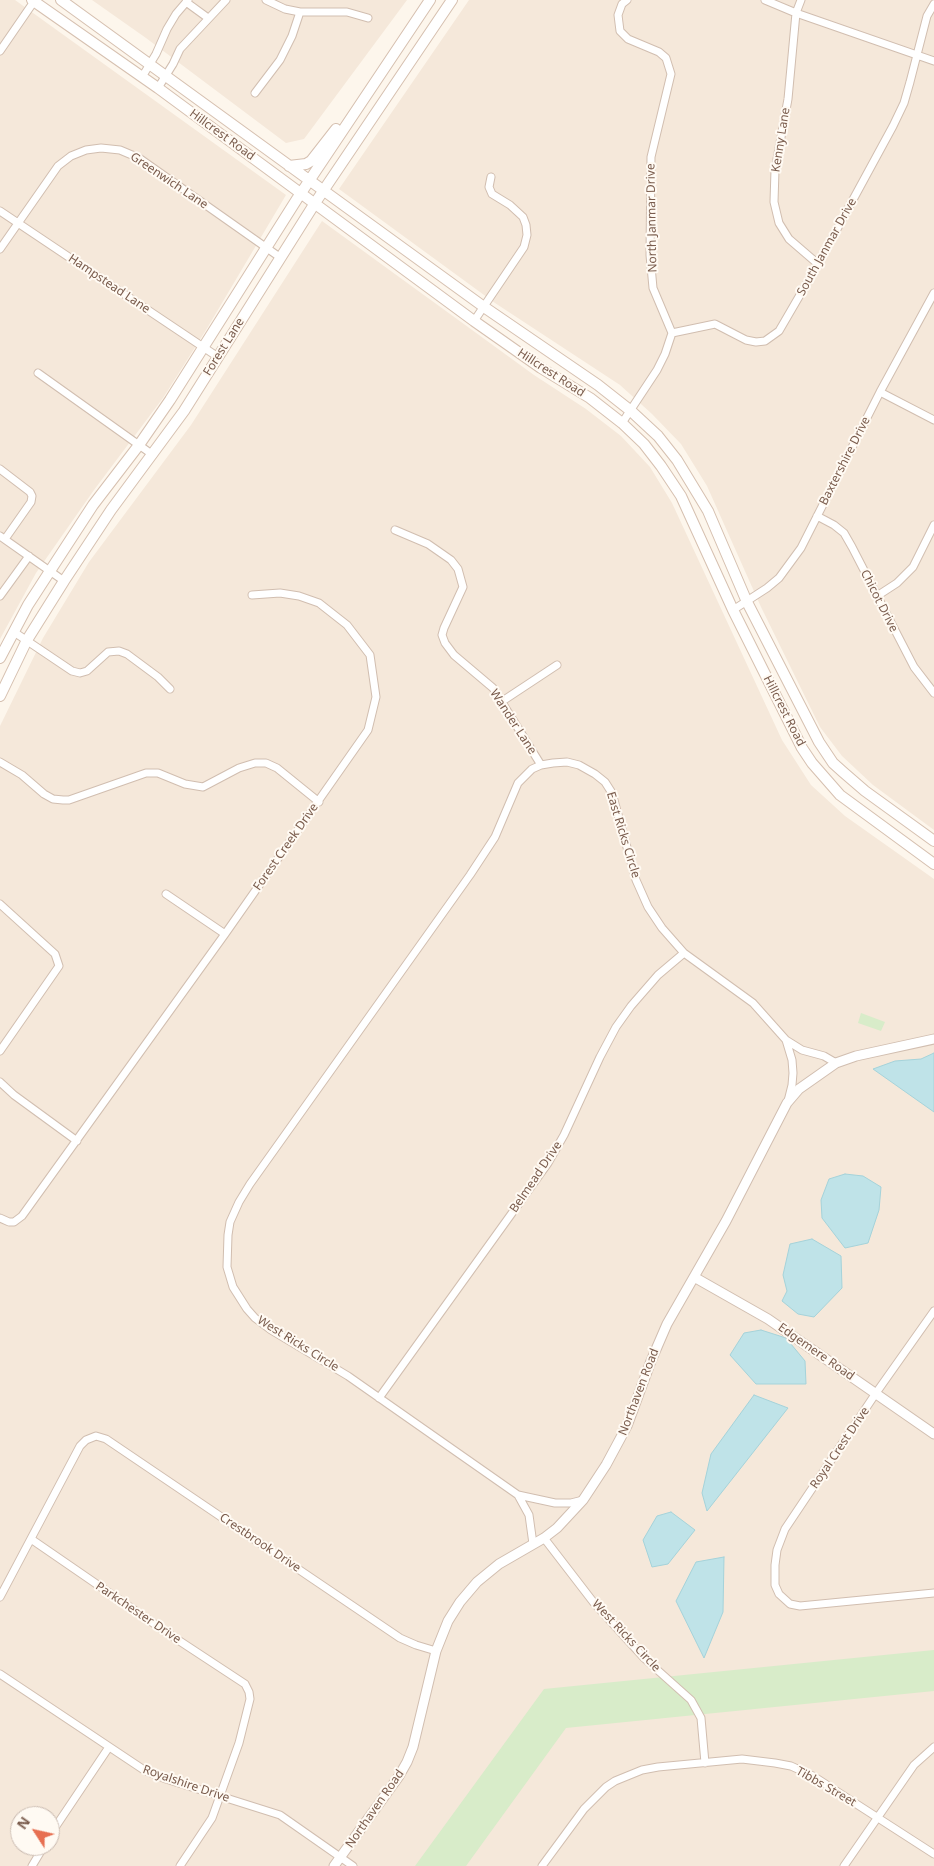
<!DOCTYPE html>
<html>
<head>
<meta charset="utf-8">
<style>
	body { margin:0 }
	#map { position:relative; width:934px; height:1866px; overflow:hidden; background:#fdf6ec; font-family:"Noto Sans",sans-serif }
	canvas { display:block }
	.north { position:absolute; left:10px; top:1806px; width:50px; height:50px; box-sizing:border-box; background:#fffaf3; border:1px solid #cabbb1; border-radius:50%; rotate:305deg; font-size:14px; font-weight:700; line-height:20px; text-align:center; color:#7a5c4d }
	.north::after { content:''; display:block; margin:auto; width:18px; height:22px; background:#e76f51; clip-path:polygon(50% 0,100% 100%,50% 72%,0 100%) }
</style>
</head>
<body>
<div id="map">
<canvas width="934" height="1866"></canvas>
<div class="north">N</div>
</div>
<script>
const g = document.querySelector('canvas').getContext('2d');
g.lineJoin = 'round';
function fill(path, color) {
  g.fillStyle = color;
  g.fill(path, 'evenodd');
}
function toPath(rows) {
  const path = new Path2D();
  for (const r of rows) {
    path.moveTo(r[0], r[1]);
    for (let i = 2; i < r.length; i += 2) path.lineTo(r[i], r[i + 1]);
  }
  return path;
}
function trace(path, color, width, dash) {
  g.strokeStyle = color;
  g.lineWidth = width;
  g.lineCap = dash ? 'butt' : 'round';
  g.setLineDash(dash || []);
  g.stroke(path);
}
function write(font, color, halo, rows, align = 'center') {
  g.font = font + ' "Noto Sans",sans-serif';
  g.lineWidth = 4;
  g.setLineDash([]);
  g.textBaseline = 'middle';
  g.strokeStyle = halo;
  g.fillStyle = color;
  for (const [text, x, y, turn = 0] of rows) {
    g.save();
    g.translate(x, y);
    g.rotate((+turn || 0) * Math.PI / 180);
    g.textAlign = isNaN(turn) ? turn : align;
    if (halo) g.strokeText(text, 0, 0);
    g.fillText(text, 0, 0);
    g.restore();
  }
}
const residential = toPath([
	[0,0,15,0,286,195,206,330,163,398,94,490,36,573,0,639],
	[92,0,407,0,304,139,286,143,146,38],
	[469,0,934,0,934,830,873,785,842,756,820,727,761,607,707,486,681,444,652,414,620,385,495,303,339,189],
	[322,221,534,375,586,409,621,436,650,467,672,503,782,740,811,785,845,816,934,879,934,1866,0,1866,0,726,43,638,89,562,191,425],
	[20,1816,50,1816,50,1846,20,1846]
]);
const green = toPath([
	[861,1013,885,1022,881,1031,858,1023],
	[934,1650,934,1691,566,1728,466,1866,415,1866,544,1689]
]);
const water = toPath([
	[934,1053,934,1112,873,1069,895,1061,921,1059,934,1053],
	[845,1174,863,1176,881,1187,879,1210,868,1243,845,1248,822,1218,821,1200,829,1179,845,1174],
	[812,1239,841,1256,842,1288,814,1317,798,1314,782,1301,787,1291,783,1275,790,1244,812,1239],
	[761,1330,786,1338,805,1361,806,1384,756,1384,730,1355,744,1333,761,1330],
	[754,1395,788,1408,707,1511,702,1493,711,1454,754,1395],
	[671,1512,695,1530,668,1564,652,1567,643,1540,657,1516,671,1512],
	[724,1557,723,1612,704,1658,676,1601,696,1562,724,1557]
]);
const minor = toPath([
	[266,0,285,9,300,12,347,12,368,18],
	[765,0,796,13,934,61],
	[801,0,796,13,788,99,775,170,774,202,779,223,789,239,818,264],
	[186,2,208,18],
	[0,51,35,0],
	[142,77,156,54,167,29,176,14,188,0],
	[158,88,173,64,180,49,226,0],
	[255,93,280,60,292,36,300,12],
	[0,211,218,357],
	[0,249,58,166,71,156,86,150,101,148,120,150,139,158,281,258],
	[474,321,524,247,527,235,526,225,523,217,510,205,492,194,489,187,491,177],
	[672,333,715,324,746,340,756,342,765,341,779,331,818,264,893,126,904,103,910,82,927,16,934,4],
	[38,373,153,455],
	[880,392,934,420],
	[622,423,657,370,665,354,672,333,653,288,650,255,651,157,671,74,666,58,659,52,628,39,620,31,618,15,622,4,627,0],
	[0,469,30,492,32,496,31,502,5,539],
	[817,516,834,525,844,533,852,547,914,667,934,693],
	[395,530,428,544,451,560,458,569,463,587,444,628,442,635,445,643,454,655,493,688,541,765],
	[0,536,64,581],
	[0,596,29,556],
	[877,596,897,583,913,567,934,525],
	[733,610,767,588,779,578,801,548,880,392,934,293],
	[14,632,72,671,80,673,87,671,108,652,119,651,127,654,158,677,170,689],
	[501,702,557,665],
	[0,762,22,775,44,794,53,799,63,800,69,800,146,773,158,773,185,784,203,787,239,768,255,763,266,763,277,768,319,802],
	[166,894,225,934],
	[0,904,55,954,59,966,0,1051],
	[786,1040,802,1050,824,1056,836,1063],
	[0,1082,14,1095,77,1141],
	[0,1218,9,1222,14,1222,22,1216,225,934,368,730,376,697,370,655,347,625,319,603,299,596,280,593,252,595],
	[934,1311,876,1393,785,1529,777,1550,775,1565,775,1585,779,1594,790,1604,800,1606,934,1593],
	[379,1398,548,1163,564,1135,600,1057,616,1027,631,1006,658,975,684,953],
	[518,1495,529,1515,533,1544],
	[583,1500,571,1503,555,1503,518,1495,348,1376,271,1330,255,1318,247,1309,233,1287,227,1267,228,1235,230,1222,239,1202,250,1184,470,875,495,837,518,783,532,769,541,765,553,763,567,762,579,765,595,774,605,782,612,793,636,880,648,907,662,928,684,953,753,1003,786,1040,792,1060,793,1073,792,1085,788,1101],
	[544,1538,594,1603,644,1658,691,1700,701,1718,705,1763],
	[31,1539,172,1636,245,1684,249,1692,250,1699,239,1743,212,1818,180,1866],
	[0,1597,80,1446,86,1440,96,1436,106,1439,400,1638,416,1645,436,1651],
	[0,1674,144,1770,166,1779,280,1815,353,1866],
	[50,1835,109,1747],
	[32,1866,44,1846],
	[542,1866,584,1809,606,1787,615,1781,642,1770,658,1767,742,1759,775,1763,791,1766,813,1776,934,1854],
	[844,1866,914,1765,934,1747]
]);
const tertiary = toPath([
	[694,1277,768,1319,934,1434],
	[334,1866,399,1776,407,1762,413,1747,436,1651,448,1621,460,1602,477,1582,499,1564,544,1538,557,1528,583,1500,606,1465,627,1426,651,1361,667,1324,726,1221,787,1103,799,1089,836,1063,856,1056,934,1039]
]);
const secondary = toPath([
	[32,0,158,88,474,321,541,368,590,398,622,423,644,444,661,466,681,496,733,610,802,748,812,763,840,795,934,864],
	[61,0,484,307,598,385,631,411,658,436,677,460,708,511,747,602,819,742,833,763,843,772,865,791,934,841],
	[289,166,306,164,311,161,336,129],
	[0,658,28,605,50,571,93,505,139,445,170,400,297,199,430,0],
	[0,696,27,640,64,581,111,510,184,411,315,203,452,0]
]);
const streetNames = [
	["Hillcrest Road",222,135,36],
	["Kenny Lane",781,140,-81],
	["Greenwich Lane",169,181,34],
	["North Janmar Drive",652,218,-91],
	["South Janmar Drive",827,247,-61],
	["Hampstead Lane",109,284,34],
	["Forest Lane",224,347,-58],
	["Hillcrest Road",551,373,33],
	["Baxtershire Drive",845,461,-63],
	["Chicot Drive",879,601,63],
	["Hillcrest Road",784,711,63],
	["Wander Lane",513,722,57],
	["East Ricks Circle",623,835,73],
	["Forest Creek Drive",286,847,-55],
	["Belmead Drive",536,1177,-56],
	["West Ricks Circle",298,1344,32],
	["Edgemere Road",816,1352,35],
	["Northaven Road",639,1392,-69],
	["Royal Crest Drive",840,1448,-56],
	["Crestbrook Drive",260,1543,34],
	["Parkchester Drive",138,1613,34],
	["West Ricks Circle",626,1636,47],
	["Royalshire Drive",186,1784,19],
	["Tibbs Street",826,1787,30],
	["Northaven Road",375,1809,-55]
];
fill(residential, '#f5e8da');
fill(green, '#d8ecc9');
fill(water, '#bfe3e8');
trace(water, '#a5d3da', 1);
trace(minor, '#d1beb0', 9);
trace(tertiary, '#d1beb0', 11);
trace(secondary, '#d6c0b0', 12);
trace(minor, '#fff', 7);
trace(tertiary, '#fff', 9);
trace(secondary, '#fff', 10);
write('12px', '#7a5c4d', '#fffaf3', streetNames);
</script>
</body>
</html>
